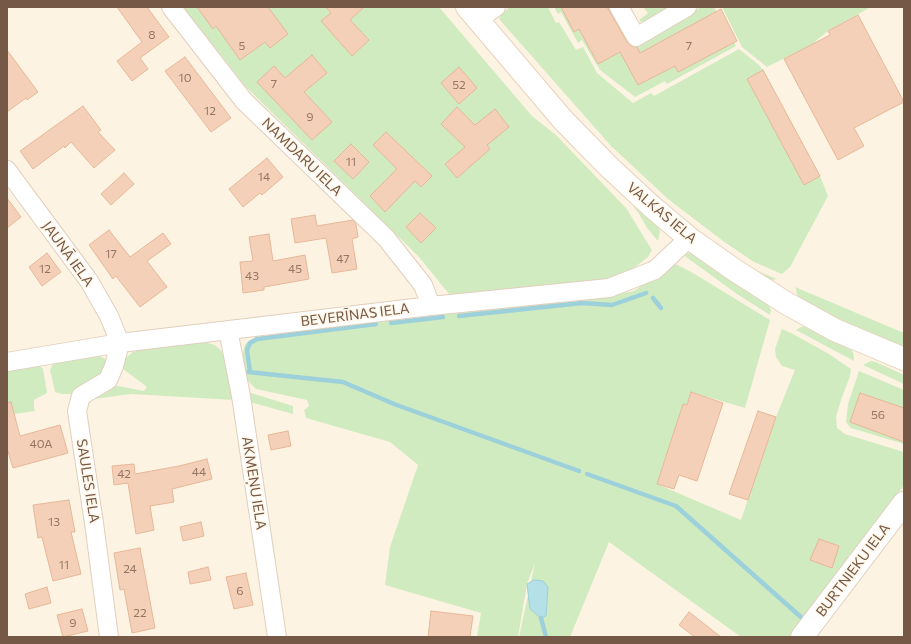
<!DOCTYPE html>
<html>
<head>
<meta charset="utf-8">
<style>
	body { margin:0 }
	#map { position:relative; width:911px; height:644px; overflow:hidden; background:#fdf3e2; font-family:Commissioner,sans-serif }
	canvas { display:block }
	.frame { position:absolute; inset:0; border:8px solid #765847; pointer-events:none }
</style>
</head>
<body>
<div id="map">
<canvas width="911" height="644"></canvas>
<div class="frame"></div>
</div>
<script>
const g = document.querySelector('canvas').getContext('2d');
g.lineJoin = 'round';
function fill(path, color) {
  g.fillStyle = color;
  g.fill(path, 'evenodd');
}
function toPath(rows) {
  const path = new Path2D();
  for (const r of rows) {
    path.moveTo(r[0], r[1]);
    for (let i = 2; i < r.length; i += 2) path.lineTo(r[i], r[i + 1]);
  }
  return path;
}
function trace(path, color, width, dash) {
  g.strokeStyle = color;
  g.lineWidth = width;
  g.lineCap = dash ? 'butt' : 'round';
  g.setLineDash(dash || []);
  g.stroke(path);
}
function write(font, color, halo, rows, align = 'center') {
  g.font = font + ' Commissioner,sans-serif';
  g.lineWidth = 3;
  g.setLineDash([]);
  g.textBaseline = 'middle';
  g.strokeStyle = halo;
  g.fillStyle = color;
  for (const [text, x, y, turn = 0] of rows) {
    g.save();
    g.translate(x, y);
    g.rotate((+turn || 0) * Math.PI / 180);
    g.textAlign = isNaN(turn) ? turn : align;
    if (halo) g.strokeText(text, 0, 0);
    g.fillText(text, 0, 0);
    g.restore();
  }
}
const green = toPath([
	[183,7,439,7,532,116,556,135,626,208,652,250,648,257,631,270,617,276,564,287,511,291,449,294,419,257,246,87],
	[510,7,548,7,556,23,559,22,576,50,583,47,597,73,633,103,651,93,654,96,739,49,759,65,763,70,820,176,828,196,790,267,782,274,754,262,723,241,668,199,611,146,499,19,501,14],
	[554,7,609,7,635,43,701,7,714,7,736,46,667,84,665,81,635,97,600,70,582,40,578,43,561,12,558,14],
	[643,7,674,7,648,22,642,22,639,20,648,13],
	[722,7,869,7,869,8,828,31,811,45,767,67,742,47],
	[619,161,669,206,712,241,737,259,755,270,777,279,768,281,752,272,668,208],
	[605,177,657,223,660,231,658,241,647,228,639,214,630,201],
	[691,253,698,256,767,303,771,310,770,315,737,294,682,254],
	[670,261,693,273,770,320,745,408,691,392,687,405,683,404,657,484,741,520,776,417,795,370,782,366,776,357,775,349,782,329,793,334,829,354,851,369,850,376,841,400,836,417,837,428,845,434,904,452,904,485,804,620,795,629,790,637,741,637,609,542,570,637,519,637,535,563,527,584,518,637,477,637,481,613,385,585,390,547,418,465,390,442,306,418,304,410,309,406,307,400,256,389,247,380,242,362,243,353,245,344,251,340,259,337,378,320,599,298,634,291,662,271],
	[795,287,904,333,904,351,864,335,798,297],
	[807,326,852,350,854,356,854,361,796,330,801,327],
	[205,342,215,345,225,354,234,400,131,394,94,399,85,407,87,399,110,387,118,386,144,391,147,387,123,369,122,361,133,352,148,348],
	[98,355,105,359,108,369,73,394,62,394,55,392,50,370,53,363],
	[871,361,876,362,904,375,904,384,863,365],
	[37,363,43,369,47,393,34,400,34,408,35,411,8,415,7,369],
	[859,371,904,390,904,444,851,428,846,422,848,404],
	[248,392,293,406,293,414,250,402]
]);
const water = toPath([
	[534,580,543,581,548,587,546,616,541,618,530,609,527,584,534,580]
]);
const stream = toPath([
	[653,298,661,308],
	[459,316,582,303,612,305,646,293],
	[391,323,443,317],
	[248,372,343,382,394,404,579,471],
	[250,372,247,350,250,343,257,339,376,324],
	[587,474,676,506,802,618],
	[541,618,546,637]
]);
const building = toPath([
	[117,7,147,7,169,37,140,58,148,69,132,81,117,61,142,42,117,7],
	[197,7,268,7,288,34,270,48,265,42,240,60,216,26,213,29,197,7],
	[326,7,364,7,350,20,369,40,352,56,321,21,331,13,326,7],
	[561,7,607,7,627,42,631,46,637,47,640,53,721,9,737,41,678,72,675,66,638,85,620,52,598,64,579,29,574,32,561,7],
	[858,15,904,102,854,128,864,146,838,160,784,59,830,35,828,31,858,15],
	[7,50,38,92,27,100,26,98,7,112,7,50],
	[312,55,327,73,304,92,332,122,312,140,257,82,274,66,285,78,312,55],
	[185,57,231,118,211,132,165,71,185,57],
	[459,67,477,88,459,104,441,83,459,67],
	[763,70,820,176,804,185,747,79,763,70],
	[83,106,101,130,98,132,115,150,94,168,71,142,65,148,64,146,33,169,20,151,83,106],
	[457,107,475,125,495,109,509,127,487,145,490,149,457,178,445,164,465,147,441,124,457,107],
	[386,132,432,176,421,187,415,181,385,212,370,196,397,169,373,145,386,132],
	[351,144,369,162,353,179,334,161,351,144],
	[267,158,283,177,262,195,260,193,243,207,229,189,267,158],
	[124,173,134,184,111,205,101,194,124,173],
	[7,198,21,217,7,228,7,198],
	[420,213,436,228,421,243,406,227,420,213],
	[315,215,317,226,353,220,356,224,358,237,352,239,357,269,332,273,326,238,295,243,291,219,315,215],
	[109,230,130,257,163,233,171,244,147,261,167,287,140,307,116,276,113,279,89,245,109,230],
	[269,234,273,261,305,255,309,279,264,287,264,290,243,293,240,262,253,261,249,237,269,234],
	[47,253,61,272,42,286,29,267,47,253],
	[691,392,723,403,697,481,679,475,674,489,657,484,683,404,687,405,691,392],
	[860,393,904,408,904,442,850,422,860,393],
	[11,402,20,436,60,425,68,453,13,468,7,448,7,403,11,402],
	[758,411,776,417,748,500,729,494,758,411],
	[288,431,291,446,271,450,268,435,288,431],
	[207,459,212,479,172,489,174,502,150,506,154,530,136,534,128,483,114,485,112,466,134,464,135,474,179,466,207,459],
	[69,500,75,532,71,532,81,574,53,581,42,537,38,538,33,505,69,500],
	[201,522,204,536,183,541,180,527,201,522],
	[819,539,839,546,832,568,810,560,819,539],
	[140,548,155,628,132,633,124,589,120,590,114,553,140,548],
	[208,567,211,580,190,584,188,572,208,567],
	[246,573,253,605,234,609,226,577,246,573],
	[47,587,51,603,29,609,25,594,47,587],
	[82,609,88,631,63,637,57,615,82,609],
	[431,611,473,616,470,637,428,637,431,611],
	[689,612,721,637,695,637,679,625,689,612]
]);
const minor = toPath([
	[171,7,244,101,386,238,423,285,431,306],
	[619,7,636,37,687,7],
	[478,20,496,7],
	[7,170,89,281,109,316,120,343,114,366,108,380,81,396,77,411,94,523,109,637],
	[228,330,241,396,277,637],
	[7,362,120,343,431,306,609,288,655,270,689,238]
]);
const tertiary = toPath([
	[802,637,904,503]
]);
const secondary = toPath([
	[467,7,563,120,608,166,651,206,689,238,733,269,786,303,835,330,904,359]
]);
const numberNames = [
	["8",152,35],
	["5",242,46],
	["7",689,46],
	["10",185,78],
	["7",274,84],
	["52",459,85],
	["12",210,111],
	["9",310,117],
	["11",351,162],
	["14",264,177],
	["17",111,254],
	["47",343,259],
	["12",45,269],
	["45",295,269],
	["43",252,276],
	["56",878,415],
	["40A",41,444],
	["44",199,472],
	["42",124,474],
	["13",54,522],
	["11",64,565],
	["24",130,569],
	["6",240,591],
	["22",140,613],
	["9",73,623]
];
const streetNames = [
	["NAMDARU IELA",302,157,44],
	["VALKAS IELA",662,213,40],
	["JAUNĀ IELA",68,254,54],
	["BEVERĪNAS IELA",355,315,-7],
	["SAULES IELA",88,481,81],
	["AKMEŅU IELA",254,483,81],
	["BURTNIEKU IELA",853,570,-53]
];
fill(green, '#d1ebc0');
fill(water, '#b6e0e8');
trace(water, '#9cd0da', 1);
trace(stream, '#9cd0da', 4.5);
fill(building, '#f4d0b8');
trace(building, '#e7b798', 1);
trace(minor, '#e2cfbd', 20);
trace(tertiary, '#e2cfbd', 24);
trace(secondary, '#e9d2bd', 24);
trace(minor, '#fff', 18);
trace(tertiary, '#fff', 22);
trace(secondary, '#fff', 22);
write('12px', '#967663', null, numberNames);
write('14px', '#765847', '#fff7e9', streetNames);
</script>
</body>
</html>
